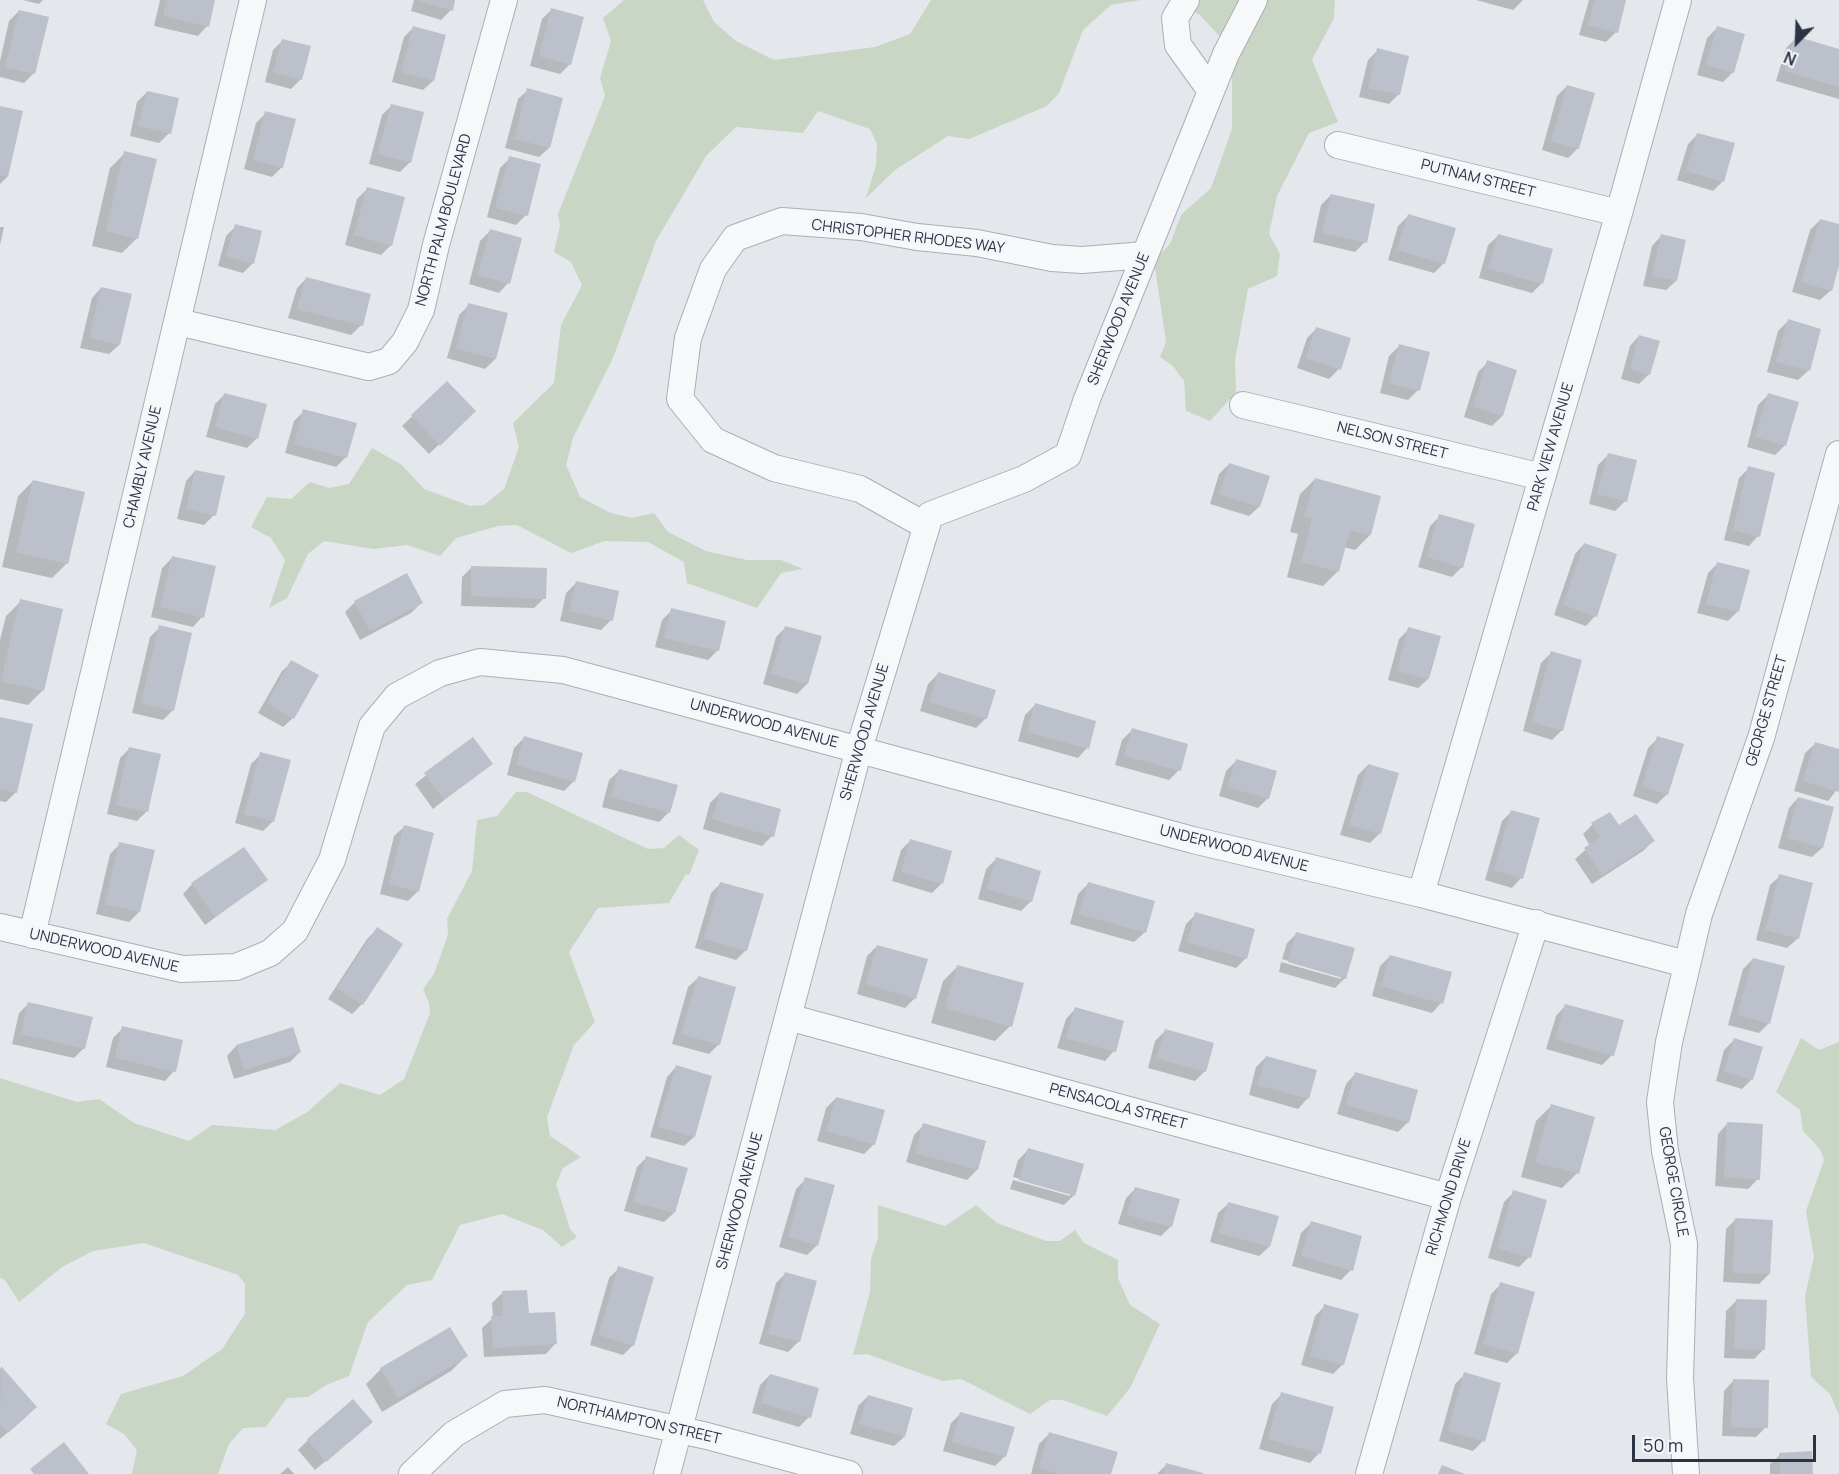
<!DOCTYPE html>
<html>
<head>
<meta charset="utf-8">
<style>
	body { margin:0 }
	#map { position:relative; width:1839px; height:1474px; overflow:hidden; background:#e4e7ec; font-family:Manrope,sans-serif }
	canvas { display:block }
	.north { position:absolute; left:1767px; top:12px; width:60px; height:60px; -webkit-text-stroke:4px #f4f6f9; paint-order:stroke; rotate:203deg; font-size:16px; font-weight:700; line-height:24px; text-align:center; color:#2b3445 }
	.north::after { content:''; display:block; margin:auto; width:21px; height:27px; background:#2b3445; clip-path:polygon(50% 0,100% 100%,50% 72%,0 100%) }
	.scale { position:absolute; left:1632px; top:1435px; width:184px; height:27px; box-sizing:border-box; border:3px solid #2b3445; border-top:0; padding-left:8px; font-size:18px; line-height:21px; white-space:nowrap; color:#2b3445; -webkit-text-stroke:4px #f4f6f9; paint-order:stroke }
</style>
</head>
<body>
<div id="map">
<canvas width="1839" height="1474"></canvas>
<div class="north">N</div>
<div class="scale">50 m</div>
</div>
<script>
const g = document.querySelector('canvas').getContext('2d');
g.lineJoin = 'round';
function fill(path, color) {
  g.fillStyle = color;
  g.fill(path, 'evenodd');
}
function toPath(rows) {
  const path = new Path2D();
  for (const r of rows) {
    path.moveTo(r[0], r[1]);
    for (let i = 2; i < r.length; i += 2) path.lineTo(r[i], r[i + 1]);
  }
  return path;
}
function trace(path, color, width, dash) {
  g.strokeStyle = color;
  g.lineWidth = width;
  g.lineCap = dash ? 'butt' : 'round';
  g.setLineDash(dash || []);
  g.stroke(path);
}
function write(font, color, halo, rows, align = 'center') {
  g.font = font + ' Manrope,sans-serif';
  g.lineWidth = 6;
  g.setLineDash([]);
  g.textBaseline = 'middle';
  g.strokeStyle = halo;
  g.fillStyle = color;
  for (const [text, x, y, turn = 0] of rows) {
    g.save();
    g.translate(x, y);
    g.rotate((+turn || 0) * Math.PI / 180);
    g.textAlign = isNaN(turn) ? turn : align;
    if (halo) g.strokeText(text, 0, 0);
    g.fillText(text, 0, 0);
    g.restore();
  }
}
const green = toPath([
	[624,0,703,0,714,22,736,41,774,60,875,47,910,34,931,0,1141,0,1111,5,1083,30,1059,93,1047,106,969,139,948,136,895,170,866,198,876,165,877,144,870,129,818,111,803,133,736,127,706,156,656,241,613,358,573,438,566,465,580,497,611,513,632,518,654,513,668,532,706,551,747,560,781,560,803,569,781,573,757,608,687,583,684,562,648,542,605,541,571,553,517,525,498,526,456,538,440,556,407,545,374,549,324,541,308,554,287,598,269,608,285,560,271,538,251,527,267,497,291,499,310,482,329,488,349,484,372,448,402,465,424,489,470,506,484,505,504,489,519,447,513,423,554,383,561,325,582,285,571,262,554,252,560,225,558,214,605,96,600,78,611,41,603,18],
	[1170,0,1335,0,1334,18,1312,60,1338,122,1309,133,1277,196,1269,234,1280,254,1277,276,1248,289,1235,360,1236,392,1210,421,1186,411,1184,381,1173,366,1160,357,1166,342,1154,260,1170,244,1181,215,1211,188,1232,129,1232,72,1220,37,1200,15],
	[516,792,527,792,648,849,664,848,679,835,699,850,689,875,686,874,669,903,598,908,569,952,595,1022,574,1045,547,1117,550,1136,581,1157,563,1168,556,1184,570,1229,577,1237,562,1247,543,1230,502,1214,460,1225,432,1280,407,1285,368,1322,349,1376,326,1385,308,1397,287,1398,266,1427,243,1428,229,1444,218,1474,132,1474,137,1450,124,1434,106,1424,121,1394,183,1376,222,1349,245,1314,245,1284,238,1275,144,1243,93,1251,62,1267,19,1302,5,1280,0,1278,0,1078,77,1102,99,1099,134,1123,189,1141,212,1125,275,1130,306,1113,340,1083,380,1095,404,1079,430,1013,429,1003,423,989,434,974,448,935,447,919,472,871,477,820,497,816],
	[1801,1038,1819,1050,1839,1042,1839,1415,1830,1394,1811,1377,1805,1296,1814,1257,1806,1211,1824,1160,1820,1149,1803,1131,1800,1110,1776,1092],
	[878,1205,945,1226,976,1205,997,1223,1046,1241,1060,1241,1075,1230,1084,1243,1118,1260,1118,1278,1130,1305,1160,1324,1130,1388,1107,1416,1063,1400,1050,1400,1030,1414,961,1379,942,1381,867,1354,853,1355,870,1292,871,1259,878,1238]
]);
const shadow = toPath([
	[23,0,43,0,39,4],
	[160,0,213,0,207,26,198,36,154,26],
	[414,0,454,0,451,10,441,20,411,11],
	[1476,0,1523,0,1513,10],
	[1625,0,1616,32,1606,42,1579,35,1589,0],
	[552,9,570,64,560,74,530,66,542,19],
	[19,11,34,73,24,83,0,77,0,61,9,21],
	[414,27,433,81,423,90,392,82,404,37],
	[1717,28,1733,72,1723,82,1697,75,1707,38],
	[1796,38,1839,50,1839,99,1776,81,1786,48],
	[283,40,301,79,291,89,265,82,273,50],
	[1378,50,1399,94,1389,104,1359,97,1368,60],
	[1567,86,1578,148,1568,158,1542,150,1557,96],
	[528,90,549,148,539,157,505,148,518,99],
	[147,92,169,133,159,143,130,136,137,102],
	[392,105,410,162,400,172,369,164,382,115],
	[0,107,7,177,0,184],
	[266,113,282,167,272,177,244,169,256,123],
	[1698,134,1723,181,1713,191,1677,180,1688,144],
	[125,153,137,238,122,253,92,246,110,168],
	[510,158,526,215,516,225,487,217,500,168],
	[367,189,391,245,381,255,345,245,357,199],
	[1331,195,1365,242,1355,252,1313,242,1321,205],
	[1408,216,1444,263,1434,273,1388,260,1398,226],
	[1820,220,1839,226,1839,260,1830,291,1820,300,1792,292,1810,230],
	[236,226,253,263,243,273,218,266,226,236],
	[0,227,4,227,0,245],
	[490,231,508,283,499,293,469,284,480,241],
	[1498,236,1542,283,1532,293,1479,278,1488,245],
	[1661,236,1676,281,1666,290,1643,286,1652,246],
	[306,279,361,325,351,335,288,318,297,288],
	[101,288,119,345,109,354,80,348,92,298],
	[469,305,495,359,485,369,447,358,459,315],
	[1788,321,1808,371,1798,380,1767,372,1778,331],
	[1317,328,1339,369,1329,379,1297,368,1307,338],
	[1639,336,1649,374,1639,384,1621,379,1630,346],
	[1399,346,1418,390,1408,400,1380,393,1389,356],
	[1488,362,1515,371,1502,416,1492,426,1464,417,1478,372],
	[447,383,474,411,429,454,402,426],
	[225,394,257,438,247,448,206,437,215,404],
	[1768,395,1785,445,1775,455,1747,447,1758,405],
	[304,411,346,457,336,467,285,453,294,421],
	[1608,455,1625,501,1615,511,1589,504,1598,465],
	[1229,464,1259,507,1249,516,1210,504,1219,474],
	[1749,468,1758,536,1749,546,1724,540,1739,478],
	[195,471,214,515,204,525,177,519,186,481],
	[1315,479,1370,535,1355,550,1344,547,1338,571,1323,586,1287,577,1298,534,1290,532,1300,494],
	[33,481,67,563,52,578,2,567,18,496],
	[1440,516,1462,567,1452,577,1418,567,1430,526],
	[1584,544,1595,616,1586,626,1554,615,1575,554],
	[172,558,202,617,193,627,151,617,162,568],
	[1718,563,1738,611,1728,621,1697,613,1708,573],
	[472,567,544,598,534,608,461,606,462,577],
	[576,583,611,620,601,630,560,621,566,593],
	[21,601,43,690,28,705,0,699,0,640,6,616],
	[355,602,421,603,411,613,360,640,345,612],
	[672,610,718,650,708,660,655,647,662,620],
	[160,627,173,710,163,720,132,713,150,637],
	[785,628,820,637,807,684,797,694,763,684,776,637],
	[1409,629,1439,637,1428,679,1418,688,1388,680,1399,639],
	[1551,653,1562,730,1552,740,1523,731,1541,663],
	[292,662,293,718,283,727,258,713,282,671],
	[938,674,986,718,976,728,920,711,928,684],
	[1035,705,1087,748,1078,758,1018,741,1025,715],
	[0,718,16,792,6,802,0,801],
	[1132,730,1179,770,1169,780,1115,765,1122,740],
	[524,738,574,781,564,791,507,775,514,748],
	[1658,738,1667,794,1657,804,1633,796,1648,748],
	[473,739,491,763,433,809,415,784],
	[1815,744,1839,751,1839,787,1828,801,1794,791,1805,753],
	[130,748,146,812,137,821,107,814,120,758],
	[261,754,273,821,263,831,235,823,251,764],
	[1236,761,1268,798,1258,808,1219,796,1226,771],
	[1368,765,1398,774,1379,834,1370,843,1340,835,1358,775],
	[619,771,669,812,659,822,602,807,609,780],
	[720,793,772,836,762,846,703,829,710,803],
	[1798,798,1832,808,1822,848,1812,857,1778,848,1789,808],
	[1512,811,1521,878,1512,888,1485,880,1502,821],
	[1592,825,1619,827,1653,841,1643,851,1592,884,1575,859,1590,846,1583,834],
	[404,827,418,891,408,901,380,894,394,836],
	[911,840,942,883,932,893,892,881,901,850],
	[120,844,139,912,129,922,96,914,110,854],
	[996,859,1031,901,1021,911,978,899,986,869],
	[1780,876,1811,884,1797,939,1787,948,1756,940,1770,885],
	[266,880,205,925,183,894,192,884],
	[721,883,746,950,736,960,695,948,711,893],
	[1088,884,1153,902,1144,933,1134,942,1070,924,1078,894],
	[1196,914,1246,958,1236,968,1178,951,1186,924],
	[377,929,401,945,362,1004,352,1014,328,999,367,939],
	[1297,933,1345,978,1335,988,1279,972,1281,962,1341,979,1341,976,1282,959,1287,943],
	[877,946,915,998,905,1008,857,994,867,956],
	[1390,956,1441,1003,1432,1013,1372,996,1380,966],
	[1753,959,1783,967,1768,1024,1759,1033,1728,1025,1743,969],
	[958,966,1010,1026,995,1041,931,1023,943,981],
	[698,978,719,1044,709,1054,672,1044,688,987],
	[29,1003,84,1048,74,1058,12,1044,19,1013],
	[1565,1006,1612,1055,1602,1065,1546,1049,1556,1016],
	[1075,1009,1114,1051,1105,1061,1057,1048,1066,1019],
	[123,1028,174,1071,165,1081,106,1067,113,1038],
	[292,1029,300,1052,290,1062,234,1079,227,1056,236,1046],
	[1165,1031,1205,1071,1195,1081,1148,1068,1155,1041],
	[1734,1040,1752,1079,1742,1089,1716,1081,1724,1050],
	[1266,1057,1315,1071,1307,1099,1298,1109,1249,1095,1256,1067],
	[676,1067,694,1137,684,1146,650,1137,667,1077],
	[1355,1074,1408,1122,1398,1132,1337,1114,1346,1084],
	[836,1098,874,1144,864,1154,817,1141,826,1108],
	[1551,1106,1577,1173,1562,1188,1521,1177,1536,1121],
	[1727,1124,1758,1179,1748,1189,1715,1186,1718,1134],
	[924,1125,984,1142,977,1170,967,1180,906,1162,914,1135],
	[1028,1150,1074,1195,1064,1205,1010,1189,1013,1180,1070,1196,1070,1193,1013,1177,1018,1160],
	[647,1157,674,1213,664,1222,624,1211,637,1167],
	[806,1179,817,1245,807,1255,779,1247,796,1189],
	[1136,1188,1171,1226,1161,1236,1118,1224,1126,1198],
	[1514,1192,1529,1257,1519,1267,1488,1258,1504,1202],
	[1228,1204,1269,1247,1259,1256,1210,1242,1218,1213],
	[1736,1219,1769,1274,1759,1284,1723,1282,1726,1229],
	[1311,1223,1351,1270,1341,1280,1292,1266,1301,1233],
	[619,1268,633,1345,623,1355,590,1345,609,1278],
	[786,1273,815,1282,798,1342,788,1352,759,1344,776,1283],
	[1501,1284,1517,1353,1507,1363,1474,1354,1491,1294],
	[502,1293,555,1344,546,1354,484,1357,482,1328,493,1318,492,1303],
	[1736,1301,1764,1349,1754,1359,1724,1358,1726,1311],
	[1325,1306,1343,1364,1333,1374,1301,1365,1315,1316],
	[466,1356,451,1371,382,1412,366,1384,381,1369],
	[1,1368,26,1417,0,1439,0,1369],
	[1465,1374,1483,1441,1473,1451,1439,1441,1455,1384],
	[770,1375,809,1417,799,1427,752,1413,760,1385],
	[1733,1381,1766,1427,1756,1437,1722,1436,1724,1391],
	[1282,1394,1319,1453,1310,1463,1259,1449,1272,1404],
	[868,1396,904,1437,894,1446,850,1434,858,1406],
	[961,1413,1005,1456,995,1466,943,1451,951,1423],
	[361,1431,315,1470,298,1450,308,1440],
	[1049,1434,1110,1474,1031,1474,1039,1444],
	[1780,1455,1812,1474,1770,1474,1770,1464],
	[1167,1464,1200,1474,1157,1474],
	[288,1467,294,1474,280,1474]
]);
const building = toPath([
	[167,0,215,0,209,27,163,16],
	[417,0,455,0,453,11],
	[1595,0,1626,0,1618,33,1588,25],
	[551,8,584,17,571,65,539,56],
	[19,10,49,17,35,74,5,67],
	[413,26,446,35,434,81,401,72],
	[1717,26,1745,34,1734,73,1706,65],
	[1795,36,1839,49,1839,87,1785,71],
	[282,39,311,46,302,80,273,72],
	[1377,48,1409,56,1400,95,1368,88],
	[1567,85,1595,93,1579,149,1551,141],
	[527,88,563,98,550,148,514,139],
	[147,91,179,98,171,134,138,126],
	[391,104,424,112,411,163,378,154],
	[0,106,23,111,8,177,0,175],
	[265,111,296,119,283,168,253,160],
	[1697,133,1735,143,1724,182,1686,171],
	[124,151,157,159,138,239,106,231],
	[509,156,541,164,528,216,495,208],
	[367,187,405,197,392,246,354,235],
	[1331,194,1375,204,1367,243,1322,233],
	[1408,214,1456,228,1445,264,1397,250],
	[1820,219,1839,224,1839,266,1832,291,1801,282],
	[235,224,262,231,254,264,226,256],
	[490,229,522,238,510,284,478,275],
	[1498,234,1553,249,1543,284,1488,269],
	[1661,234,1686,240,1677,281,1652,276],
	[306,277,371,294,363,326,297,309],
	[101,287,132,294,120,345,89,338],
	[468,303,508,313,496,359,456,349],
	[1788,319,1821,329,1810,371,1776,362],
	[1316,327,1351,338,1341,370,1306,358],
	[1639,335,1660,341,1650,375,1630,369],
	[1399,344,1430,352,1420,391,1389,383],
	[1487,360,1517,370,1503,416,1473,407],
	[447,381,476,411,440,446,411,415],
	[224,393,267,404,258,439,215,427],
	[1768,393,1799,402,1786,446,1755,437],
	[303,409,357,423,347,458,294,444],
	[1608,453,1637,460,1627,502,1597,494],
	[1229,463,1270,476,1260,507,1219,494],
	[1748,466,1775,473,1760,537,1733,530],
	[195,470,225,476,216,516,186,509],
	[1315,478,1381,496,1371,535,1350,530,1339,572,1301,562,1312,519,1304,517],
	[33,480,85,492,68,564,16,552],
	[1439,514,1475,524,1463,568,1427,557],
	[1584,543,1617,554,1597,617,1563,605],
	[172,556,216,566,204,618,160,607],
	[1717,562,1750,570,1739,612,1706,604],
	[471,566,547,568,546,599,471,596],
	[407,573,423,603,370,631,354,601],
	[576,581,619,591,613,621,569,611],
	[20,599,63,609,44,691,1,681],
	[671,608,726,621,719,651,664,638],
	[159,625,192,633,174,711,141,703],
	[785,626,822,636,808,684,771,674],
	[1408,627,1441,636,1429,679,1397,671],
	[1551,651,1582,660,1563,731,1532,722],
	[291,660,319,675,294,719,267,703],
	[938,672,996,690,987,719,929,702],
	[1035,703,1096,721,1089,749,1027,732],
	[0,717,33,724,17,793,0,789],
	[1132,728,1188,744,1181,771,1124,756],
	[524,736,583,753,575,782,516,765],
	[1657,736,1684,744,1668,795,1642,786],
	[473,737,493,764,444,800,424,773],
	[1815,742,1839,749,1839,792,1803,781],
	[129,747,161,754,148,812,116,805],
	[260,752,291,760,274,822,244,814],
	[1236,759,1277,771,1269,799,1228,787],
	[1368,764,1399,773,1381,834,1349,825],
	[619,769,678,785,670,813,611,797],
	[720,792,781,809,774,837,712,819],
	[1798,797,1834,807,1823,848,1787,838],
	[1511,810,1540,818,1523,879,1494,870],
	[1610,812,1619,825,1636,814,1655,841,1602,875,1584,848,1600,837,1591,823],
	[404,825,434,833,419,892,389,884],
	[910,839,952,851,943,884,901,872],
	[119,842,155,850,140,912,105,904],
	[244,847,268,880,215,917,191,883],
	[996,857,1041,871,1032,902,987,889],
	[1779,874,1813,883,1799,939,1765,930],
	[720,882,764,894,747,951,704,939],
	[1088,882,1155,901,1146,933,1079,914],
	[1195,912,1255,929,1247,959,1187,942],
	[377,927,403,944,363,1005,337,988],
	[1296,932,1355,948,1346,979,1288,962],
	[877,945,928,959,916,999,866,984],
	[1390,955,1452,972,1443,1004,1381,986],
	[1753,958,1785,966,1770,1024,1737,1015],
	[957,965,1024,983,1012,1027,945,1008],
	[698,976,736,987,720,1045,681,1034],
	[28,1002,93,1017,85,1049,21,1034],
	[1565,1004,1624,1020,1614,1056,1555,1039],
	[1075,1007,1124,1021,1116,1052,1066,1038],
	[122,1026,183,1040,176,1072,115,1058],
	[293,1027,301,1052,244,1070,236,1045],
	[1165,1029,1214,1043,1206,1072,1156,1058],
	[1734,1038,1763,1047,1753,1080,1724,1072],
	[1266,1056,1317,1070,1309,1099,1257,1085],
	[676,1065,712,1076,695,1137,658,1127],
	[1355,1072,1418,1090,1409,1123,1346,1105],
	[836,1097,885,1110,875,1145,826,1131],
	[1551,1104,1595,1117,1579,1174,1535,1162],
	[1727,1122,1763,1124,1760,1180,1724,1177],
	[923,1123,986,1141,978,1170,915,1153],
	[1028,1148,1084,1164,1075,1196,1019,1180],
	[646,1156,688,1168,675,1213,633,1202],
	[805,1177,835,1185,818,1246,788,1237],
	[1135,1187,1180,1199,1172,1227,1127,1215],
	[1513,1190,1547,1200,1531,1258,1497,1248],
	[1228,1202,1279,1216,1270,1247,1219,1233],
	[1735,1218,1773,1220,1770,1274,1733,1273],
	[1311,1221,1362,1236,1353,1271,1301,1256],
	[618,1266,654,1277,634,1346,599,1335],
	[785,1272,817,1281,800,1342,768,1334],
	[1500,1282,1535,1292,1518,1354,1483,1344],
	[527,1290,529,1313,555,1312,557,1344,493,1348,491,1316,503,1316,502,1291],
	[1736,1299,1767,1300,1765,1350,1734,1349],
	[1324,1304,1359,1314,1344,1365,1310,1356],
	[450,1327,468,1356,398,1398,380,1368],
	[1,1366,37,1407,8,1433,0,1424],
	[1464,1372,1501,1383,1485,1442,1448,1431],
	[770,1374,819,1388,811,1418,761,1403],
	[1733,1379,1769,1380,1768,1428,1731,1427],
	[1281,1392,1334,1407,1321,1454,1268,1439],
	[868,1395,913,1408,905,1437,859,1424],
	[353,1399,373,1422,326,1462,307,1439],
	[960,1412,1015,1427,1006,1457,952,1442],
	[1049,1432,1118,1452,1111,1474,1060,1474,1039,1468],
	[64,1442,89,1474,34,1474,30,1469],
	[1812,1451,1813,1474,1780,1474,1779,1453],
	[1166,1463,1203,1473,1203,1474,1163,1474],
	[1442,1465,1465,1474,1438,1474]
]);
const street = toPath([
	[1186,0,1175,18,1178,45,1211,91],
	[1338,145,1619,213],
	[178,322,369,367,389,361,405,342,421,310,436,245,504,0],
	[1243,405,1542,477],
	[926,526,860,489,774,468,713,440,680,399,688,338,713,269,735,238,782,221,861,227,917,237,977,243,1052,258,1082,260,1145,255],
	[1421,894,1619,213,1678,0],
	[0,927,182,969,236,967,270,953,295,931,332,860,372,726,397,696,440,673,480,662,563,670,1193,840,1421,894,1686,964],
	[32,935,253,0],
	[788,1017,1448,1197],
	[412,1474,454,1434,505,1404,545,1400,707,1436,849,1474],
	[667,1474,859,749,930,515,1024,479,1068,455,1087,399,1226,54,1254,0],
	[1369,1474,1448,1197,1536,923],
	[1686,1474,1680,1378,1684,1244,1665,1151,1660,1102,1669,1042,1699,914,1761,738,1839,454]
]);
const streetNames = [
	["PUTNAM STREET",1478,179,14],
	["NORTH PALM BOULEVARD",444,220,-75],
	["CHRISTOPHER RHODES WAY",908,237,7],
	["SHERWOOD AVENUE",1119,319,-68],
	["NELSON STREET",1392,441,14],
	["PARK VIEW AVENUE",1551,447,-74],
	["CHAMBLY AVENUE",143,467,-77],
	["GEORGE STREET",1767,711,-74],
	["UNDERWOOD AVENUE",764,724,15],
	["SHERWOOD AVENUE",865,732,-74],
	["UNDERWOOD AVENUE",1234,849,14],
	["UNDERWOOD AVENUE",104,951,13],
	["PENSACOLA STREET",1118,1107,15],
	["GEORGE CIRCLE",1673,1182,80],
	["RICHMOND DRIVE",1449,1197,-73],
	["SHERWOOD AVENUE",740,1201,-75],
	["NORTHAMPTON STREET",639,1421,13]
];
fill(green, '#c9d6c5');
fill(shadow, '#0003');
fill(building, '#bbc0ca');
trace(street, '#a9aeb7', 28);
trace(street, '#f7f8fa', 26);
write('15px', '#2b3445', '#f4f6f9', streetNames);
</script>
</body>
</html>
